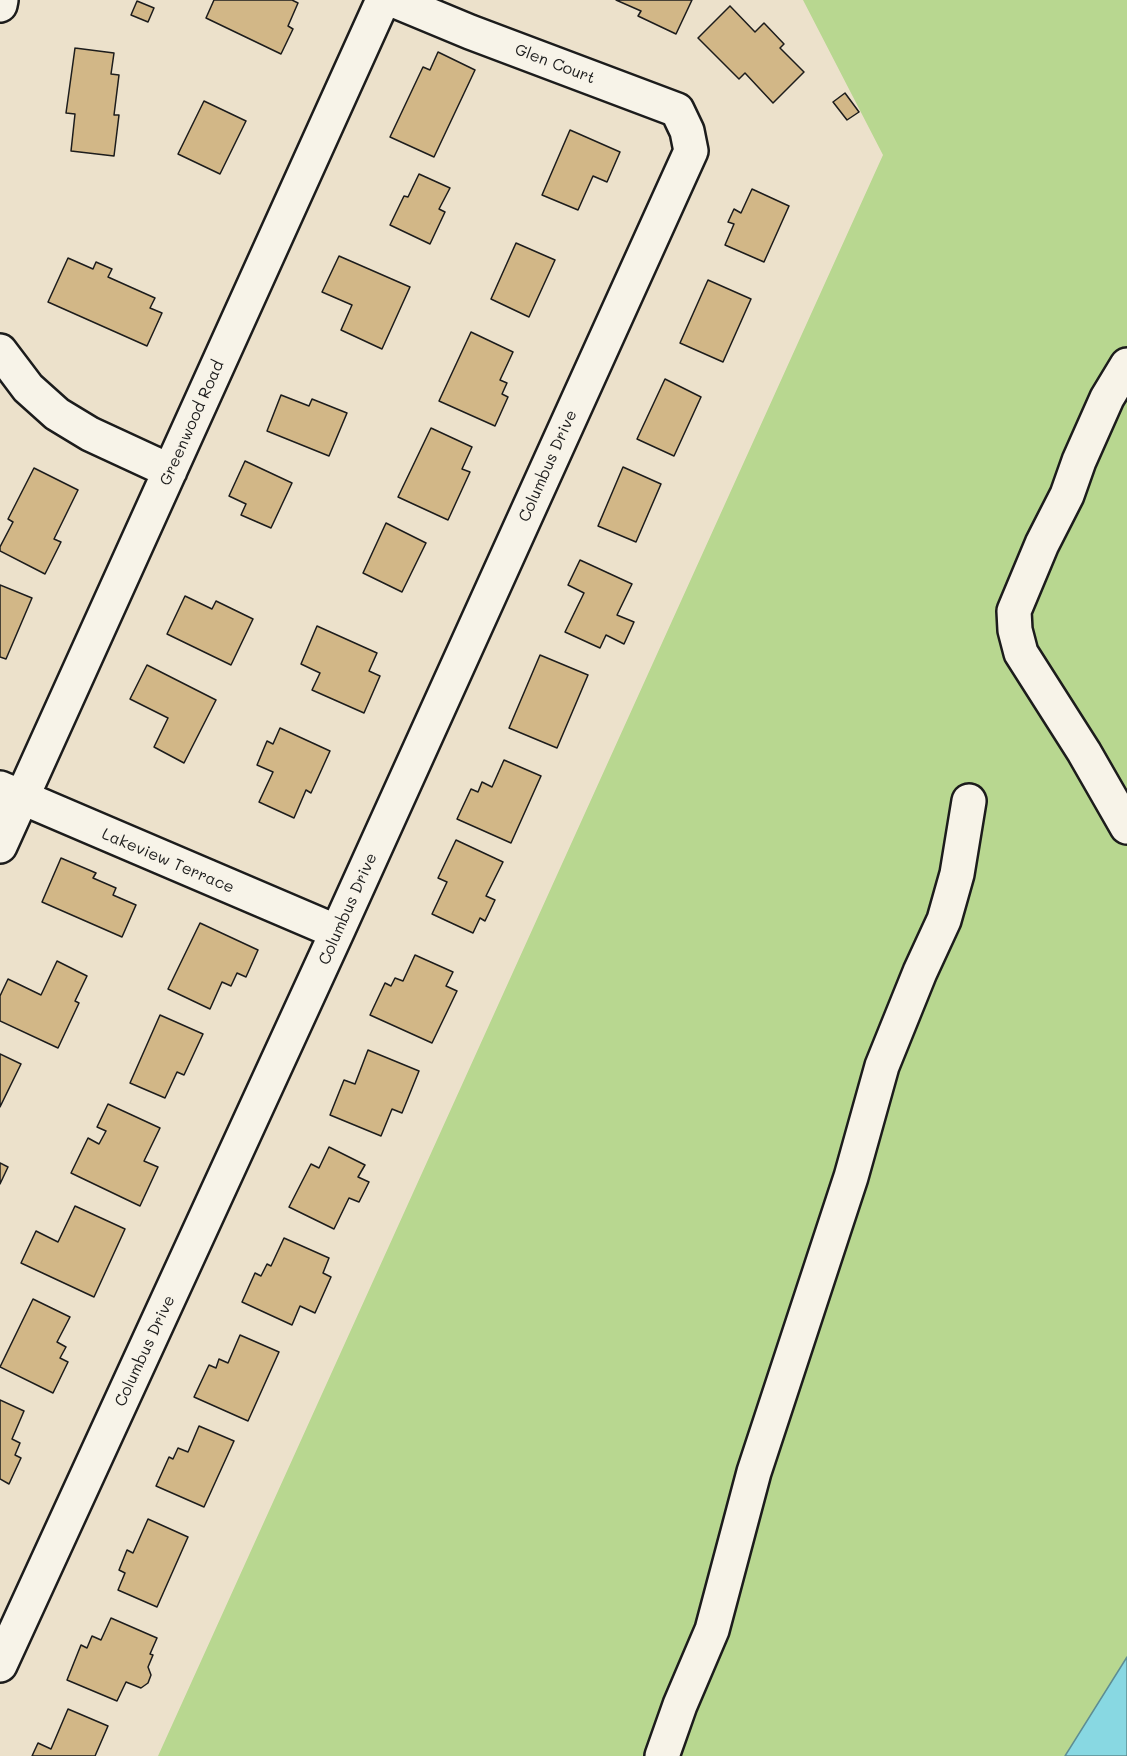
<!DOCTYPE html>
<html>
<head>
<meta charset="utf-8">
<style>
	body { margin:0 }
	canvas { display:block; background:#ece1cb }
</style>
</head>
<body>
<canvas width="1127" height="1756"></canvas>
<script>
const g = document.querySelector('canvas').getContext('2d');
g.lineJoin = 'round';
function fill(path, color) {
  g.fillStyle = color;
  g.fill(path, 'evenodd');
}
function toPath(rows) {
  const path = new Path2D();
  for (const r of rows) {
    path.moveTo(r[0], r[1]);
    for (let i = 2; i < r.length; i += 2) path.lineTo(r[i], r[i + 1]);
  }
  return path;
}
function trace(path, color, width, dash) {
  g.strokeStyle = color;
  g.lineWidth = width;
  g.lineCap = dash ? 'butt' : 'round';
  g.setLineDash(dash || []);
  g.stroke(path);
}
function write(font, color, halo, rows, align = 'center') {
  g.font = font + ' Mali,sans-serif';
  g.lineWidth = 4.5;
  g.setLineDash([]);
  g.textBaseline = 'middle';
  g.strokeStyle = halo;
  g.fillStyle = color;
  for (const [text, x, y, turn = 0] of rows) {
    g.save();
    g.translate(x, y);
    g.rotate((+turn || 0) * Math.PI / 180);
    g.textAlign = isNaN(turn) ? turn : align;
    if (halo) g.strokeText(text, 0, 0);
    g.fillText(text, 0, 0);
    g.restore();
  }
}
const green = toPath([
	[803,0,1127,0,1127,1657,1065,1756,158,1756,883,155]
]);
const water = toPath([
	[1127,1657,1127,1756,1065,1756,1127,1657]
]);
const building = toPath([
	[214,0,292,0,298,3,288,26,293,29,281,54,206,18,214,0],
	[616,0,692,0,676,34,638,16,641,11,616,0],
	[137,1,154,8,148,22,131,15,137,1],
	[730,6,755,32,764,23,784,44,780,48,804,72,773,103,745,73,739,79,698,38,730,6],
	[75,48,114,53,111,74,119,75,114,115,119,115,114,156,71,151,75,114,66,113,75,48],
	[438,52,475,70,434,157,390,137,423,67,430,70,438,52],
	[845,93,859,112,847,120,833,102,845,93],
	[204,101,246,121,220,174,178,154,204,101],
	[570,130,620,152,607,182,593,176,578,210,542,195,570,130],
	[419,174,450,188,439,209,445,212,430,244,390,225,404,196,408,197,419,174],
	[752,189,789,206,764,262,725,245,734,224,728,222,734,209,741,213,752,189],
	[516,243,555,260,529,317,491,299,516,243],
	[339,256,410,287,382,349,341,330,352,305,322,292,339,256],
	[68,258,93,269,96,262,112,269,108,277,155,298,150,308,162,313,147,346,48,302,68,258],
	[708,280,751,299,723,362,680,343,708,280],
	[471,332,513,352,500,380,507,383,502,394,508,397,495,426,439,401,471,332],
	[665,379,701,397,674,456,637,439,665,379],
	[281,395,309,406,312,399,347,413,329,456,267,431,281,395],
	[431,428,472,447,462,469,470,472,448,520,398,497,431,428],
	[245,461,292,483,271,528,241,515,246,504,229,496,245,461],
	[623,467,661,484,636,542,598,526,623,467],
	[34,468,78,490,54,539,61,542,45,574,0,551,0,547,13,522,8,519,34,468],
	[386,523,426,543,402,592,363,573,386,523],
	[580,560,632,584,617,615,634,622,624,644,606,635,600,648,565,632,584,593,568,585,580,560],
	[0,585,32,598,6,659,0,657,0,585],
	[185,596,212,609,216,601,253,619,231,665,167,634,185,596],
	[317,626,377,653,369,671,380,676,364,713,312,690,320,673,301,664,317,626],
	[540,655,588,675,557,748,509,728,540,655],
	[147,665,216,700,184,763,154,747,168,718,130,699,147,665],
	[280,728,330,751,311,793,306,790,294,818,259,802,273,772,257,765,267,741,273,744,280,728],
	[504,760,541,776,511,843,457,819,471,789,478,792,482,782,492,787,504,760],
	[456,840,503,862,486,896,495,900,485,921,480,918,473,933,432,914,447,882,438,878,456,840],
	[61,858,96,873,93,878,116,888,113,895,136,905,122,937,42,902,61,858],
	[200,923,258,950,246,977,237,973,231,986,222,982,210,1009,168,989,200,923],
	[415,955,453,972,446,986,457,991,432,1043,370,1015,385,983,391,986,395,978,403,981,415,955],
	[57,961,87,976,75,1001,79,1003,58,1048,0,1021,0,996,8,979,41,995,57,961],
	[160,1015,203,1034,184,1075,177,1072,165,1098,130,1083,160,1015],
	[368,1050,419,1071,402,1113,392,1109,381,1136,330,1115,344,1080,355,1084,368,1050],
	[0,1054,21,1064,0,1107,0,1054],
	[108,1104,160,1128,144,1161,158,1167,140,1206,71,1173,88,1138,99,1144,106,1131,97,1127,108,1104],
	[329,1147,365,1165,358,1177,369,1182,359,1202,349,1198,334,1229,289,1207,311,1164,319,1168,329,1147],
	[0,1163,8,1167,0,1184,0,1163],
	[75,1206,125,1229,94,1297,21,1263,36,1231,58,1242,75,1206],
	[284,1238,329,1258,323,1273,331,1277,315,1313,300,1306,292,1325,242,1302,255,1273,261,1276,267,1264,271,1266,284,1238],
	[33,1299,70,1317,57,1342,66,1347,60,1358,68,1362,53,1393,0,1367,33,1299],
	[240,1335,279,1352,248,1421,194,1397,209,1365,216,1368,219,1359,228,1363,240,1335],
	[0,1400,24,1411,12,1439,20,1443,15,1455,21,1458,9,1484,0,1479,0,1400],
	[199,1426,234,1441,204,1507,156,1486,169,1457,173,1459,178,1448,188,1452,199,1426],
	[148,1519,188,1537,157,1607,118,1590,125,1573,119,1570,127,1550,133,1553,148,1519],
	[111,1618,157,1638,150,1654,153,1655,148,1667,151,1675,148,1683,141,1688,126,1682,117,1701,67,1680,81,1645,87,1648,92,1636,101,1640,111,1618],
	[68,1709,108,1726,95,1756,32,1756,38,1743,51,1749,68,1709]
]);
const minor = toPath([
	[0,5,1,0],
	[0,351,28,388,57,414,90,434,170,471],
	[1127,365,1107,398,1079,461,1067,495,1042,544,1014,611,1015,630,1021,653,1084,752,1127,827],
	[0,788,337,932],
	[0,846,383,0],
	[0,1665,337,932,691,151,687,131,677,110,470,32,393,0],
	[662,1756,680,1705,712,1630,754,1472,851,1177,882,1066,920,972,944,920,957,874,969,801]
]);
const streetNames = [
	["Glen Court",555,64,21],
	["Greenwood Road",192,423,-66],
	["Columbus Drive",548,466,-66],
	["Lakeview Terrace",168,861,23],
	["Columbus Drive",348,909,-66],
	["Columbus Drive",145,1351,-65]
];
fill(green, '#b8d790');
fill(water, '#88d8e2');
trace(water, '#5d8d93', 1.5);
fill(building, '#d2b787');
trace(building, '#1c1c1c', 1.5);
trace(minor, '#1c1c1c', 38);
trace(minor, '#f7f3e8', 33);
write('16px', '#1c1c1c', '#f7f3e8', streetNames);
</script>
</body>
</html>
